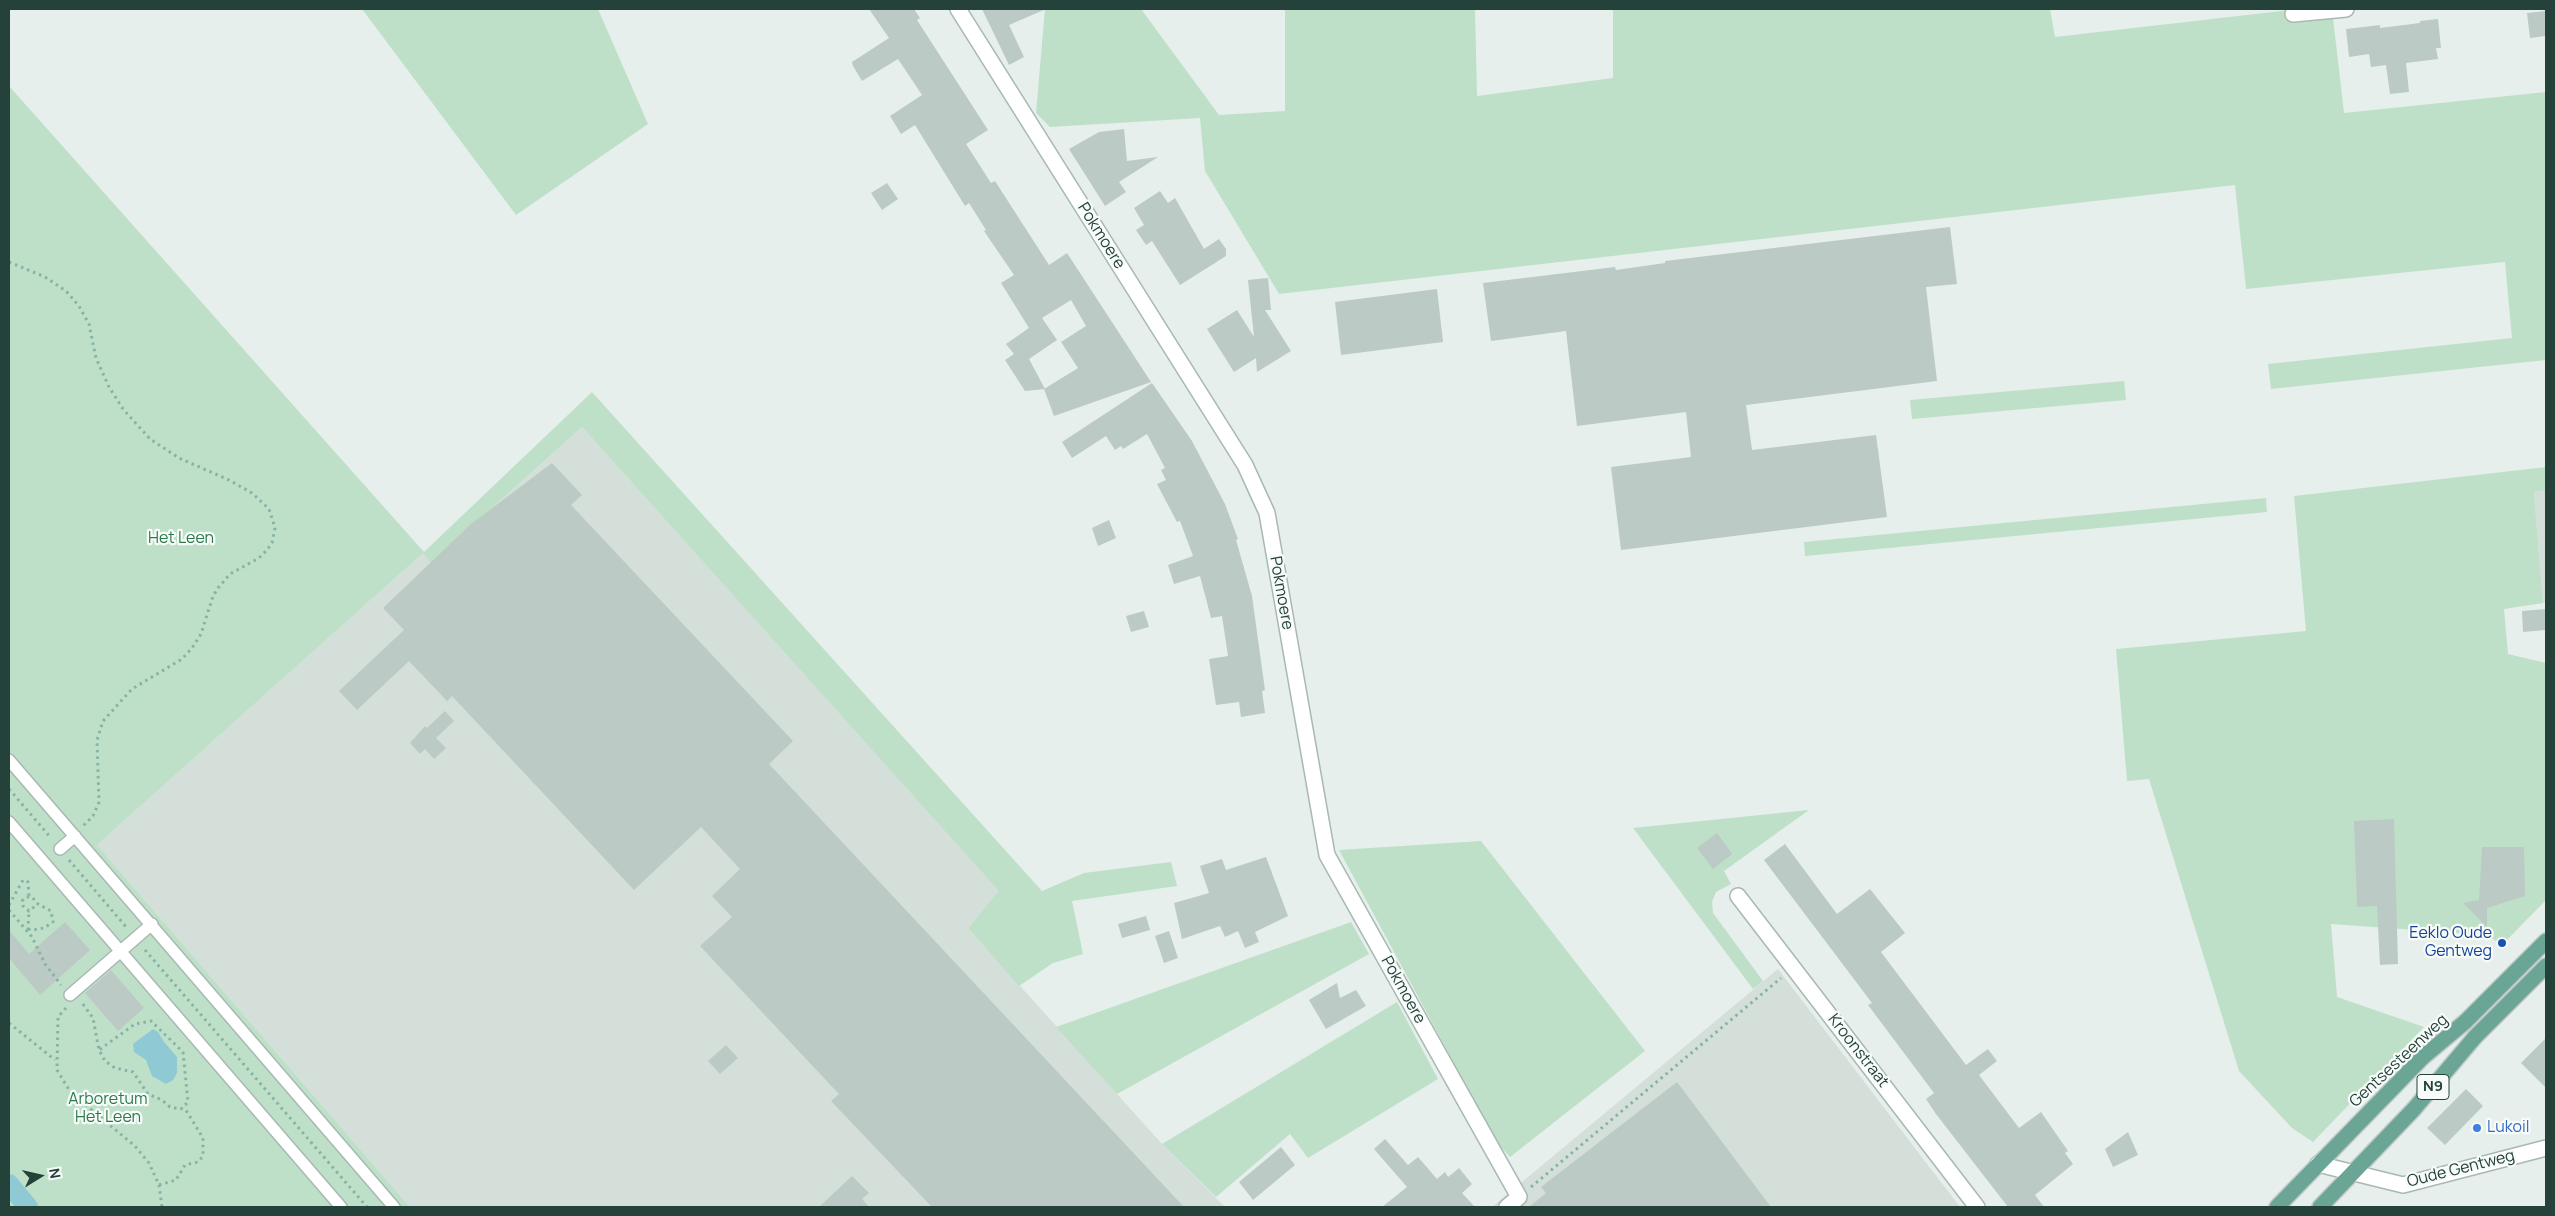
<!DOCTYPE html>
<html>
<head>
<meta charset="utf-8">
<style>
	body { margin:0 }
	#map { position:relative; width:2555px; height:1216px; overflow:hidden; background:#e6efeb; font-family:Manrope,sans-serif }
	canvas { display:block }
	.frame { position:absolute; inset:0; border:10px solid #24423a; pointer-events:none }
	.north { position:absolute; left:15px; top:1151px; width:50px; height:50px; -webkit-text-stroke:4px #f7fbf9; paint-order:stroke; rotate:80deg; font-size:14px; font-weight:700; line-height:20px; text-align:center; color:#24423a }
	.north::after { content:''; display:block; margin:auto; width:18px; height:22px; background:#24423a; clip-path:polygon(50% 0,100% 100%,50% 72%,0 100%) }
</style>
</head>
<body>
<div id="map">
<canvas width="2555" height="1216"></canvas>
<div class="frame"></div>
<div class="north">N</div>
</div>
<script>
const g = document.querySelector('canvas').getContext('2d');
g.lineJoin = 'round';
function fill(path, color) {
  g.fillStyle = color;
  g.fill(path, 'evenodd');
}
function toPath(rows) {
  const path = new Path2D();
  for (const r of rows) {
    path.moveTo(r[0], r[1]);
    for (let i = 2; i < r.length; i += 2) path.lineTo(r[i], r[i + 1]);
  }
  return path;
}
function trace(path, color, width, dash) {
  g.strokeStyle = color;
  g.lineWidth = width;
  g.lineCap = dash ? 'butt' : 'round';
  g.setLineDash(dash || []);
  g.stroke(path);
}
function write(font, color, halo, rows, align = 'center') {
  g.font = font + ' Manrope,sans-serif';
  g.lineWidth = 4.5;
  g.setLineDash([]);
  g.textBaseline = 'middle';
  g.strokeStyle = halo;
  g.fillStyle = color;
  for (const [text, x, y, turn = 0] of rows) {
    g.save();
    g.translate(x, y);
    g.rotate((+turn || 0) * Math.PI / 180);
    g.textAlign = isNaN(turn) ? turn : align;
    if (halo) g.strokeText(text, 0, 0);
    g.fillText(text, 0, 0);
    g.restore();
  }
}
const built = toPath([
	[582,427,1000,891,968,928,1162,1144,1225,1207,410,1207,97,845,424,552,431,563],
	[2546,490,2546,602,2543,603,2534,492],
	[1778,969,1960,1207,1492,1207]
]);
const green = toPath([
	[362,9,598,9,648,124,516,215],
	[1045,9,1141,9,1219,115,1285,111,1285,9,1475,9,1477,96,1613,78,1613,9,2050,9,2055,37,2299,9,2332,9,2344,113,2546,92,2546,360,2271,389,2268,364,2512,338,2505,262,2246,289,2235,185,1279,294,1205,171,1200,118,1050,127,1036,113],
	[9,86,424,552,592,392,1042,891,1084,873,1171,862,1177,886,1072,901,1083,954,1053,963,1019,986,968,928,999,891,582,427,431,563,423,553,97,845,410,1207,9,1207],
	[2124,381,2126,400,1912,419,1910,400],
	[2546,467,2546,490,2534,492,2543,603,2504,609,2508,654,2546,663,2546,900,2502,945,2487,935,2331,924,2337,997,2424,1027,2313,1142,2292,1128,2239,1071,2149,779,2127,781,2116,649,2306,631,2294,496],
	[2266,498,2267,512,1805,556,1804,542],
	[1809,810,1724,871,1731,884,1716,892,1712,902,1713,913,1763,981,1753,989,1633,828],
	[1481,841,1645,1051,1510,1157,1497,1143,1339,850],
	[1351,922,1369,954,1117,1094,1056,1027],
	[1397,1002,1438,1079,1308,1158,1290,1134,1216,1197,1162,1144]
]);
const water = toPath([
	[153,1029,158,1032,164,1042,177,1057,177,1073,173,1080,166,1084,152,1076,146,1060,134,1052,133,1044]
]);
const canal = toPath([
	[9,1184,28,1207]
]);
const building = toPath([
	[869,9,914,9,920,18,917,20,988,130,966,144,991,183,995,181,1049,265,1067,253,1151,382,1054,416,1044,389,1078,368,1061,342,1086,326,1071,300,1042,318,1057,340,1029,359,1045,389,1025,391,1005,360,1014,354,1006,344,1029,328,1001,283,1014,275,984,231,986,230,969,203,965,206,915,125,901,134,890,116,922,95,898,59,862,81,853,66,852,62,889,38],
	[982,9,1046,9,1009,25,1024,57,1009,65],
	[2546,11,2546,36,2530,38,2527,13],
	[2438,19,2441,48,2436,48,2438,59,2406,63,2409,92,2390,94,2386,65,2371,67,2369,54,2349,57,2346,29,2380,25,2380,28,2420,23,2420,21],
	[1124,129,1127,161,1158,157,1119,182,1126,192,1105,206,1069,149,1099,132],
	[887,183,898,199,882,210,871,193],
	[1160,191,1168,203,1175,198,1204,249,1219,239,1226,249,1226,256,1180,285,1152,241,1146,245,1136,230,1144,225,1134,208],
	[1950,227,1957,284,1926,287,1937,381,1746,405,1752,450,1876,435,1887,517,1621,550,1611,467,1691,457,1686,412,1577,426,1566,331,1491,341,1483,283,1615,267,1616,270,1665,263,1665,261],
	[1268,278,1271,310,1265,310,1291,351,1257,372,1256,358,1234,372,1207,329,1237,310,1254,337,1248,280],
	[1437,289,1443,342,1341,355,1335,302],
	[1152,383,1192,441,1225,504,1238,539,1236,540,1252,596,1265,690,1262,691,1265,713,1241,717,1239,702,1216,705,1209,659,1228,656,1222,616,1211,618,1200,576,1174,584,1168,565,1193,556,1180,521,1177,522,1157,484,1166,480,1161,470,1165,468,1147,434,1123,449,1121,446,1115,450,1106,436,1072,458,1062,442],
	[552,463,582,495,571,505,793,741,769,764,1184,1207,932,1207,831,1101,839,1094,700,946,732,917,712,896,740,869,701,827,634,890,452,696,447,701,409,661,357,710,339,691,404,630,383,608,471,524],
	[1109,520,1116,538,1098,546,1092,528],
	[2546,609,2546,630,2523,632,2522,611],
	[1144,611,1149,627,1131,632,1126,616],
	[445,711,454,721,436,738,446,748,434,759,425,749,420,754,410,743,425,726,427,728],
	[2394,819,2398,964,2380,965,2377,906,2357,907,2354,821],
	[1717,833,1732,854,1713,869,1697,848],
	[1785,844,1837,914,1870,889,1905,933,1881,952,1966,1065,1988,1049,1997,1061,1979,1075,2019,1128,2041,1112,2052,1128,2068,1151,2065,1153,2073,1164,2035,1195,2044,1207,2008,1207,1936,1114,1926,1099,1934,1093,1868,1005,1872,1003,1764,860],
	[2482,847,2524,847,2525,896,2487,908,2487,927,2463,903,2479,900],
	[1266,857,1288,916,1255,932,1259,942,1245,948,1238,931,1225,937,1220,926,1182,939,1174,903,1209,893,1200,866,1222,859,1226,870],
	[1146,916,1150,930,1122,938,1118,924],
	[65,922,90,950,40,995,9,958,9,930,29,954],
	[1169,931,1178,958,1164,963,1155,936],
	[111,970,144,1008,118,1031,85,993],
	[1337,983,1340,998,1356,990,1366,1006,1326,1029,1309,1000],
	[2546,1038,2546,1088,2521,1063],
	[726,1045,738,1058,720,1074,708,1061],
	[1677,1082,1771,1207,1529,1207,1546,1193,1541,1187],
	[2466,1089,2483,1106,2445,1145,2427,1128],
	[2128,1132,2138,1155,2113,1167,2105,1149],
	[1385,1139,1408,1165,1418,1157,1437,1179,1445,1172,1448,1177,1459,1168,1472,1184,1462,1193,1475,1207,1382,1207,1407,1187,1374,1149],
	[1281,1147,1295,1165,1253,1200,1239,1182],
	[852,1176,869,1193,862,1199,869,1207,819,1207]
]);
const path = toPath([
	[9,262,45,277,66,291,79,306,89,324,96,358,109,387,123,409,150,439,179,458,229,480,252,493,269,509,275,528,272,543,267,550,259,558,230,574,218,588,213,596,201,634,192,648,182,659,132,689,103,721,97,740,99,802,93,816,83,826],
	[9,789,51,838],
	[69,860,127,928],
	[9,905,23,880,28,882,29,896],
	[9,910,32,937,45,964,61,985],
	[28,929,33,930,44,928,53,922,51,911,38,904,32,897,26,897,22,901,23,906,29,911,38,904],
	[28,930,29,911],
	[145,950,367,1207],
	[83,1004,93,1018,99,1050,105,1061,115,1068,133,1072,148,1094,162,1100,170,1107,181,1109,188,1102,183,1052,151,1021,135,1024,99,1050],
	[66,1008,58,1017,57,1070,71,1093,135,1146,149,1163,159,1185,162,1207],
	[9,1023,55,1060],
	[159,1185,176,1180,185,1165,198,1162,203,1156,203,1138,184,1107],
	[1531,1187,1781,978]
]);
const service = toPath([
	[9,760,394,1207],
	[9,822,341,1207],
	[60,849,75,836],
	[70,995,152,924]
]);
const minor = toPath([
	[958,9,1245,465,1267,513,1327,855,1519,1197,1507,1207],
	[2293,14,2346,9],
	[1738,896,1977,1207],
	[2318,1164,2403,1185,2546,1148]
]);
const primary = toPath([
	[2277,1207,2423,1057,2465,1022,2546,941],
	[2320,1207,2414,1109,2475,1037,2546,966]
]);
const markers = [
	[2502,943,5,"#1a4fb4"],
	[2477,1128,5,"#3f7fe0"]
];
const shields = [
	[2433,1087,32]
];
const shieldNames = [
	["N9",2433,1087]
];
const streetNames = [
	["Pokmoere",1101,236,58],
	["Pokmoere",1281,593,80],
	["Pokmoere",1403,990,61],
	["Kroonstraat",1858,1051,52],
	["Gentsesteenweg",2399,1061,-43],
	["Oude Gentweg",2461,1169,-14]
];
const parkNames = [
	["Het Leen",181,539],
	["Arboretum",108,1100],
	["Het Leen",108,1118]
];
const transitNames = [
	["Eeklo Oude",2492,934],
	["Gentweg",2492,952]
];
const shopNames = [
	["Lukoil",2487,1128]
];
fill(built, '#d4dfda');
fill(green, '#bfe0c8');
fill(water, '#8ec9d4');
trace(canal, '#8ec9d4', 20);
fill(building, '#bbcac4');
trace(service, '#a8b8b2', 14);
trace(minor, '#a8b8b2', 18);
trace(primary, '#c2cac8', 18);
trace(path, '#86b3a5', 3, [2.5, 4]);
trace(service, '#fff', 11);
trace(minor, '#fff', 15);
trace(primary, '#6aa596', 15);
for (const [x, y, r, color] of markers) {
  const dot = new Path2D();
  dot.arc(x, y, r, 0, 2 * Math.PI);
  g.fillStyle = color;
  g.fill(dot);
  trace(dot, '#f7fbf9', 2);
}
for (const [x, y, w] of shields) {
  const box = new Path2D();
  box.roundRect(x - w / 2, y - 12.5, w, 25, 4);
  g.fillStyle = '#f7fbf9';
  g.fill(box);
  trace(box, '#24423a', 1);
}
write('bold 15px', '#24423a', null, shieldNames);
write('16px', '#24423a', '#f7fbf9', streetNames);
write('16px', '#2d7a4b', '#f7fbf9', parkNames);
write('16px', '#164399', '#f7fbf9', transitNames, 'right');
write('16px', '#366cbe', '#f7fbf9', shopNames, 'left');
</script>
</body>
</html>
